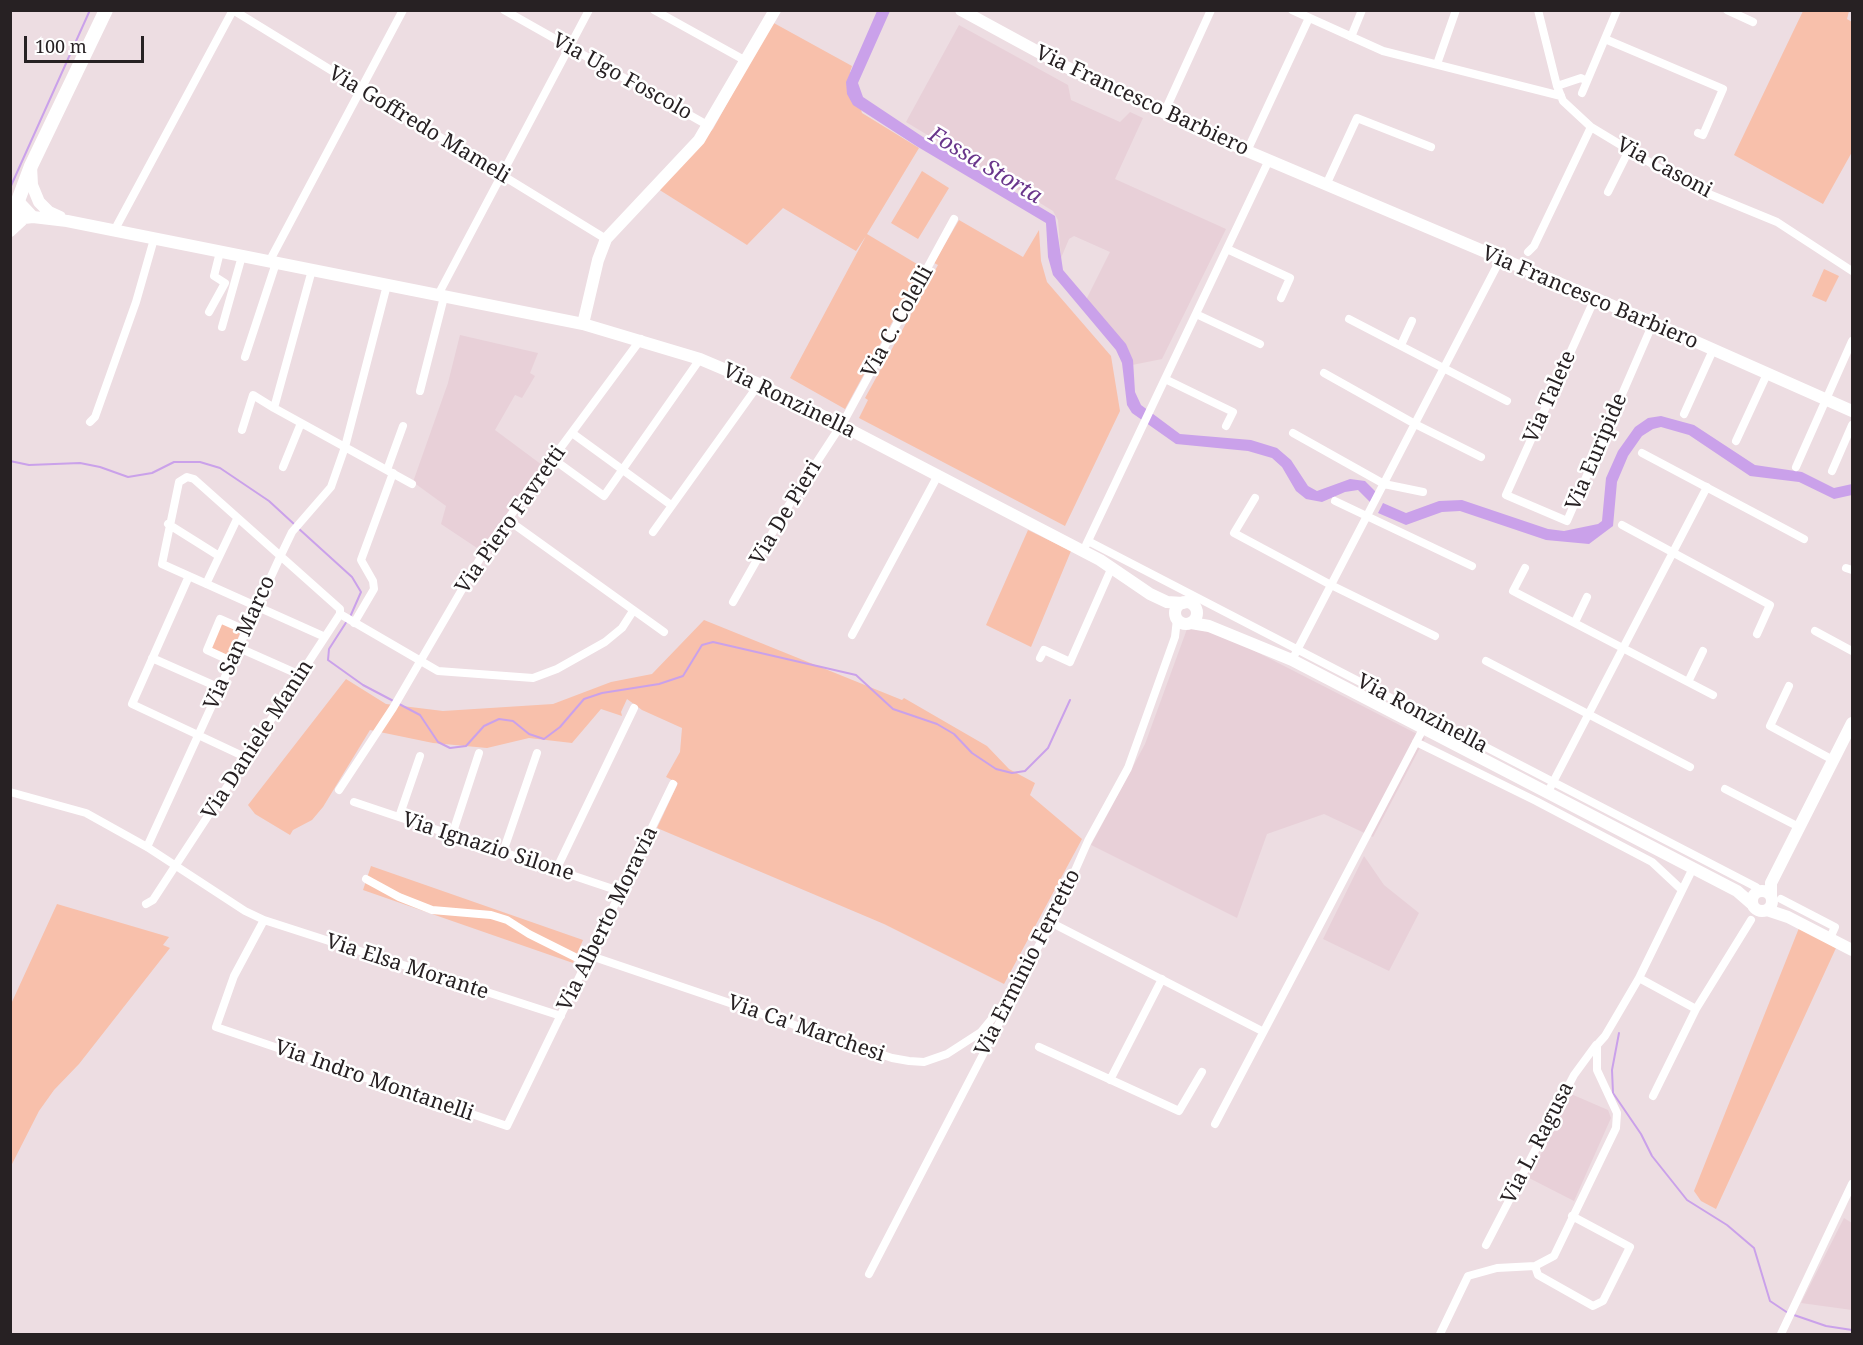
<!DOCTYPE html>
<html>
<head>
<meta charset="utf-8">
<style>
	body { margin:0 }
	#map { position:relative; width:1863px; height:1345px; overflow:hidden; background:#eddde2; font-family:"Noto Serif",serif }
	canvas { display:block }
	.frame { position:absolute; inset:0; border:12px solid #272123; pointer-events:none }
	.scale { position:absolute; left:24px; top:36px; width:120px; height:27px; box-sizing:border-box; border:3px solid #272123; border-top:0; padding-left:8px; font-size:18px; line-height:21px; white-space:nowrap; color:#272123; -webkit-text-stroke:4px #fff; paint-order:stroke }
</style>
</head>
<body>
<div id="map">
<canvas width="1863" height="1345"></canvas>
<div class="frame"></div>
<div class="scale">100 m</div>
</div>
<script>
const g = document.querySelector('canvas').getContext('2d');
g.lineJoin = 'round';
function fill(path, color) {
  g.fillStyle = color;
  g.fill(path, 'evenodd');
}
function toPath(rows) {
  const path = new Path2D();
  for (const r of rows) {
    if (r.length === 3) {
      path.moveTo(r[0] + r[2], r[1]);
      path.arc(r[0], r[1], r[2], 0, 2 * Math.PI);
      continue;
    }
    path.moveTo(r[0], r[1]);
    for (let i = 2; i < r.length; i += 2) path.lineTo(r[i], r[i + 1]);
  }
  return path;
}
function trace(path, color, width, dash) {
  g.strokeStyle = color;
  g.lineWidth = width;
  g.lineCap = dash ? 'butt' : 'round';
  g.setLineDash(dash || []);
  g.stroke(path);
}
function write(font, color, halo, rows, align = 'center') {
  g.font = font + ' "Noto Serif",serif';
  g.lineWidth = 5;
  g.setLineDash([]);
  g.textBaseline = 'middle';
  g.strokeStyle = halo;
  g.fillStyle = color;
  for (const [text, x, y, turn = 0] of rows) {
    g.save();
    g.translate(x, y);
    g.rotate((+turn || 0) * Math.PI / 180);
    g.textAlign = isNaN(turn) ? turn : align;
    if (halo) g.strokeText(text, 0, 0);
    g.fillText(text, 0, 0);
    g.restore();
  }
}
const built = toPath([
	[959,25,1068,85,1071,100,1120,122,1130,112,1143,118,1115,179,1226,229,1162,359,1132,365,1086,300,1110,252,1074,236,1069,239,1061,258,1058,220,1053,211,906,122],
	[460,335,538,353,530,373,535,376,522,398,515,395,495,430,542,465,483,552,441,524,446,506,413,482,448,383],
	[1198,622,1425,738,1373,837,1324,814,1267,834,1237,918,1091,845,1145,744,1187,629],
	[1364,856,1384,885,1419,913,1389,971,1323,939],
	[1571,1094,1608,1110,1611,1118,1574,1201,1529,1178],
	[1844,1218,1852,1223,1852,1310,1801,1303]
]);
const green = toPath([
	[1803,11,1849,11,1847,19,1852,22,1852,152,1823,204,1734,155],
	[772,22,852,66,850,72,862,113,919,148,867,234,922,267,845,409,790,378,866,236,856,251,783,208,747,245,658,189,713,129],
	[922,171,949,188,918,239,891,223],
	[959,220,1023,257,1039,230,1041,261,1047,282,1111,356,1120,411,1065,526,859,418,868,400,865,398,938,265,934,263],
	[1824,269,1839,276,1826,302,1812,296],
	[1028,530,1071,551,1031,647,986,625],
	[704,620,902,700,904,698,987,746,1009,769,1035,783,1030,795,1082,839,1004,984,884,924,657,828,678,783,666,777,680,752,682,728,642,710,627,699,621,712,622,716,601,709,572,743,529,738,487,748,433,743,370,730,323,807,312,820,293,830,290,835,255,814,248,805,346,679,386,704,443,711,553,704,611,682,652,674],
	[222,622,241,631,230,657,210,648],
	[371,866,583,940,573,963,363,890],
	[57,904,169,937,163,945,170,948,79,1064,54,1090,39,1111,11,1166,11,1004],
	[1799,928,1836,948,1716,1209,1701,1201,1694,1191]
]);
const water = toPath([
	[877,11,890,11,858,83,863,97,923,137,1055,216,1063,270,1126,344,1133,360,1135,392,1141,405,1180,434,1251,440,1277,448,1291,460,1308,486,1317,491,1350,479,1365,481,1376,492,1370,502,1358,490,1345,492,1322,502,1306,499,1296,491,1282,467,1272,458,1248,451,1176,444,1132,413,1127,405,1122,363,1116,350,1053,275,1048,257,1046,223,918,147,853,105,847,94,846,82],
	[1661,416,1694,425,1755,465,1802,472,1834,488,1852,484,1852,495,1834,499,1799,482,1750,476,1689,435,1661,427,1653,429,1642,436,1628,456,1617,482,1613,526,1589,544,1546,540,1460,511,1442,512,1406,525,1378,513,1383,503,1406,513,1439,501,1462,500,1548,529,1564,531,1598,524,1602,521,1606,478,1618,451,1635,427,1648,418]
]);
const stream = toPath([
	[10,188,90,10],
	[10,461,29,465,80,463,100,467,128,477,152,473,174,462,200,462,220,468,269,501,294,524],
	[298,528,352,577,361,592,350,617],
	[347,621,329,649,328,660,363,685,420,715,438,742,450,748,466,746,484,726,499,719,513,721,529,734,544,739,560,727,584,699,602,693,659,684,683,676,702,645,713,642,856,675,893,709,937,724,954,734,972,753,996,769,1012,773,1025,771,1048,748,1070,700],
	[1619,1033,1612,1070,1613,1093,1641,1134,1652,1156,1687,1200,1727,1225,1754,1248,1770,1301,1788,1313],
	[1794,1315,1826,1326,1852,1330]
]);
const street = toPath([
	[504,10,709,126],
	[654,10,746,61],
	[1292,10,1383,51,1561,96],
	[1538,10,1557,86,1563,101,1591,127,1687,185,1777,222,1852,271],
	[1727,10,1753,22],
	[1351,37,1362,10],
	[1605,39,1723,89,1703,135,1698,133],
	[1437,64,1456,10],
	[1557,86,1581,78,1587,81],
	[1582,93,1617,10],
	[1164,113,1211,10],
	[1247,151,1309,18],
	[1326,185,1357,118,1431,147],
	[1608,192,1629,150],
	[114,231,233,10,606,239],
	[1227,249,1290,278,1281,298],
	[1528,252,1534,246,1591,127],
	[269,262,403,10],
	[312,270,274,408,412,484],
	[438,295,589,10],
	[1595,298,1506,495,1567,521,1653,323],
	[209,312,225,283,214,276,220,252],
	[1196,314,1260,344],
	[1349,319,1507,401],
	[222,327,242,256],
	[1401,345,1412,321],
	[245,357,276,263],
	[1324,373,1415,424,1481,457],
	[1165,379,1233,412,1226,426],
	[420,391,444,297],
	[1684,414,1713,350],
	[90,422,95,417,136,302,154,239],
	[242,430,253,395,274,408],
	[572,433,671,505],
	[1293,433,1384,484,1423,492],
	[1736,441,1767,374],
	[1642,453,1804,539],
	[553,459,604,496,700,359],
	[283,467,301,423],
	[1796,467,1852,341],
	[387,470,403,426],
	[1832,471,1852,425],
	[1255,498,1234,533,1331,585,1435,636],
	[1335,501,1472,566],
	[508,520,664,632],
	[168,524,219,556],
	[1622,525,1770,605,1757,634],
	[653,532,759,384],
	[1088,541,1756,887],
	[1086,545,1269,160],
	[1525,568,1513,591,1713,695],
	[1846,568,1852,570],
	[189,576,132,704,245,757],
	[206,584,237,519],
	[733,602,783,514,845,419,954,219],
	[1575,622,1587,597],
	[354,623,374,589,373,581,361,560,393,473],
	[1815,631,1852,651],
	[852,635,937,477],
	[325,637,162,564,179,482,187,477,194,479,340,609,340,614,438,671,533,678,557,669,605,642,622,628,633,611],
	[237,647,300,675],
	[152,658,220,688],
	[1040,658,1044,650,1070,662,1112,567],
	[1292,660,1500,260],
	[231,661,207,650,220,619,245,630],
	[1486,661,1690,767],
	[1688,682,1703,651],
	[1789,686,1770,726,1833,760],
	[1416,742,1536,801,1652,862,1682,890],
	[1550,788,1707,487],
	[1725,789,1799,827],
	[339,790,393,708,485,550,641,339],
	[10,792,86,813,147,847,245,911,264,920,561,1016],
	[354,802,622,892],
	[399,817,420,756],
	[452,835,479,753],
	[147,847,280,557,292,532,331,487,345,447,387,285],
	[503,852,537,753],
	[556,870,634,708],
	[366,879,399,897,432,910,491,915,507,920,529,934,587,963],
	[1781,899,1835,927,1830,938],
	[146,904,153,900,340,614],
	[264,920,234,976,216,1027,507,1126,673,784],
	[1052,923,1260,1030],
	[591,956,892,1058,909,1061,924,1062,947,1054,981,1032,1004,1004],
	[1639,978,1696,1009],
	[1039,1047,1179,1111,1202,1072],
	[1110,1080,1162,979],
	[1653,1096,1696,1009,1751,920],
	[1215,1124,1423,729],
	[1486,1245,1574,1075,1596,1045],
	[1535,1266,1538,1275,1593,1306,1603,1301,1630,1247,1572,1216],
	[869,1274,1004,1014,1006,1002,1052,923,1088,841,1128,768,1175,637,1177,619],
	[1440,1334,1468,1276,1497,1268,1535,1266,1554,1256,1616,1128,1617,1113,1597,1070,1597,1045,1605,1036,1639,978,1693,868],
	[1781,1334,1852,1184]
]);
const secondary = toPath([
	[961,10,1064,66,1247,151,1658,325,1852,411],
	[31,166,32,185,39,202,49,212,60,217],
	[18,201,33,217,67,221,583,324,700,359,759,384,837,423,1100,560,1150,594,1167,602,1183,603],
	[10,231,24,218,33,217],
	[583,324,598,260,606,239,699,140,775,10],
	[1186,613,11],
	[1191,623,1209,626,1292,660,1737,891,1752,904],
	[1762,901,10],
	[1771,895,1771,883,1852,723],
	[1767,910,1788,917,1852,950]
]);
const primary = toPath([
	[10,222,31,166,106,10]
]);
const streetNames = [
	["Via Ugo Foscolo",622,77,29],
	["Via Francesco Barbiero",1142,101,25],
	["Via Goffredo Mameli",419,125,31],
	["Via Casoni",1664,168,28],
	["Via Francesco Barbiero",1590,298,23],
	["Via C. Colelli",898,322,-61],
	["Via Talete",1550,397,-66],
	["Via Ronzinella",789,401,26],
	["Via Euripide",1597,452,-67],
	["Via De Pieri",786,513,-59],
	["Via Piero Favretti",511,520,-55],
	["Via San Marco",240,643,-66],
	["Via Ronzinella",1422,714,28],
	["Via Daniele Manin",258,740,-57],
	["Via Ignazio Silone",488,847,18],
	["Via Alberto Moravia",608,919,-64],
	["Via Erminio Ferretto",1028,963,-63],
	["Via Elsa Morante",407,967,18],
	["Via Ca' Marchesi",806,1029,19],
	["Via Indro Montanelli",374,1081,19],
	["Via L. Ragusa",1538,1143,-63]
];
const waterNames = [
	["Fossa Storta",985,166,31]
];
fill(built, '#e8d0d8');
fill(green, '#f8c0ab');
fill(water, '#caa1ea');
trace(stream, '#caa1ea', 2);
trace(street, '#fff', 8);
trace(secondary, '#fff', 12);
trace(primary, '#fff', 14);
write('21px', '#272123', '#fff', streetNames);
write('italic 22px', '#69358b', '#fff', waterNames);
</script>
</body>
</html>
